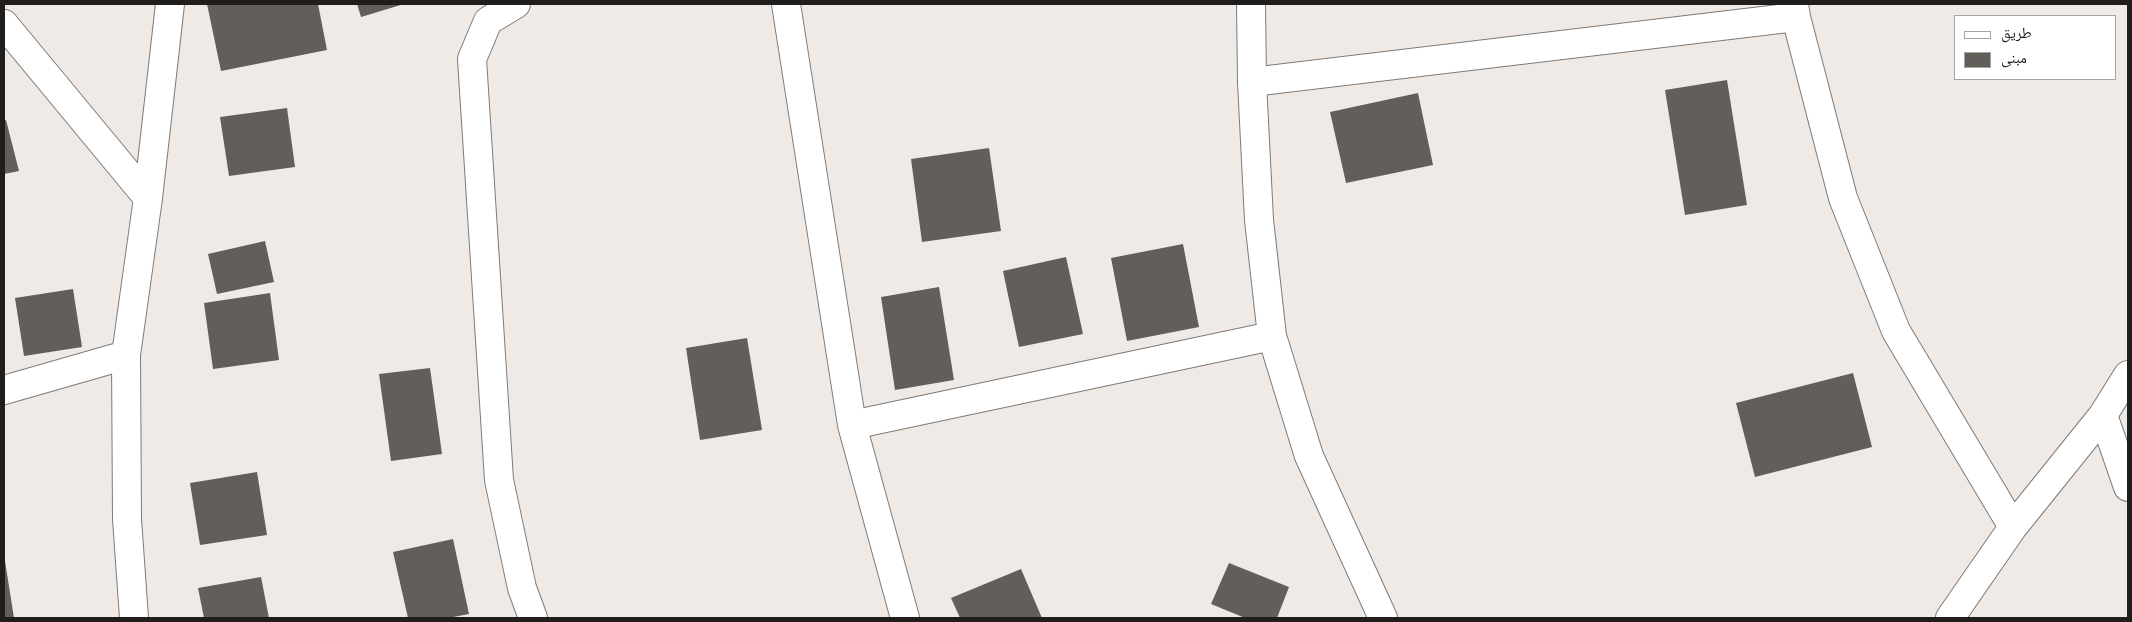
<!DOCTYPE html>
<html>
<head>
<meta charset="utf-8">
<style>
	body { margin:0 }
	#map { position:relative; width:2132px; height:622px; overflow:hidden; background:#f0eae6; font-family:"Archivo Narrow","Noto Naskh Arabic",sans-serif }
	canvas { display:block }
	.frame { position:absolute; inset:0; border:5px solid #1f1e1c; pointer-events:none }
	.legend { position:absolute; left:1954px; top:15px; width:162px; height:65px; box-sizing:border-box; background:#fff; border:1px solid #a5a5a4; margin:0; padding:6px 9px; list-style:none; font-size:15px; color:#1f1e1c }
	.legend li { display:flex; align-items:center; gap:10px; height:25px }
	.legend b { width:25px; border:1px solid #a5a5a4 }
</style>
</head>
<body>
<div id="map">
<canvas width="2132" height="622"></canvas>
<div class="frame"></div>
<ul class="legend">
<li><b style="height:6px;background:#fff"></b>طريق</li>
<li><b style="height:14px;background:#625e5a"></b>مبنى</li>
</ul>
</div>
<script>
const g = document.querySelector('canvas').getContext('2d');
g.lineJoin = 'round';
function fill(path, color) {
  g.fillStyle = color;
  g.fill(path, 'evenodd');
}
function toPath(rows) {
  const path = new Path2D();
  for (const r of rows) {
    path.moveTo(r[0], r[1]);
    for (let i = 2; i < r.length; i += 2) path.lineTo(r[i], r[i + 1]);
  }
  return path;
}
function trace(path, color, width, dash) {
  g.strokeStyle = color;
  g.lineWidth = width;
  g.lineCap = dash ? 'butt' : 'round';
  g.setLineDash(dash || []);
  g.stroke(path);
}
const building = toPath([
	[207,4,318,4,327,50,221,71],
	[357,4,404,4,361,17],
	[1727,80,1747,205,1685,215,1665,90],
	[1418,93,1433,165,1346,183,1330,112],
	[287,108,295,167,229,176,220,117],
	[4,120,6,120,19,171,4,174],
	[989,148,1001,231,922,242,911,159],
	[265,241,274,282,217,294,208,254],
	[1183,244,1199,327,1127,341,1111,258],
	[1066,257,1083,334,1019,347,1003,271],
	[939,287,954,380,895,390,881,297],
	[73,289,82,347,24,356,15,298],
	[270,293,279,360,213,369,204,303],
	[747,338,762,430,700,440,686,348],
	[430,368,442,454,391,461,379,374],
	[1853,373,1872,447,1755,477,1736,403],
	[257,472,267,535,200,545,190,483],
	[453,539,469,614,448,618,408,618,393,552],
	[4,561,5,561,14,618,4,618],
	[1229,563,1289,587,1277,618,1245,618,1211,604],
	[1021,569,1042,618,960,618,951,598],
	[261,577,269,618,204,618,198,588]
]);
const minor = toPath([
	[516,4,488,21,472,59,499,480,522,588,533,618],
	[786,4,852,425,905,618],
	[1251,4,1252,82,1259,220,1272,336,1309,456,1383,618],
	[1794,4,1796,17,1843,198,1896,331,2013,527],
	[4,24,148,198],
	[1252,82,1796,17],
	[4,390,126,355],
	[2103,415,2128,487],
	[852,425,1272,336],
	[134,618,127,519,126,355,148,198,170,4],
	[1950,618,2013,527,2103,415,2128,375]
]);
fill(building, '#625e5a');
trace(minor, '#7f7a76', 30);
trace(minor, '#fff', 28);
</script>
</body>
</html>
